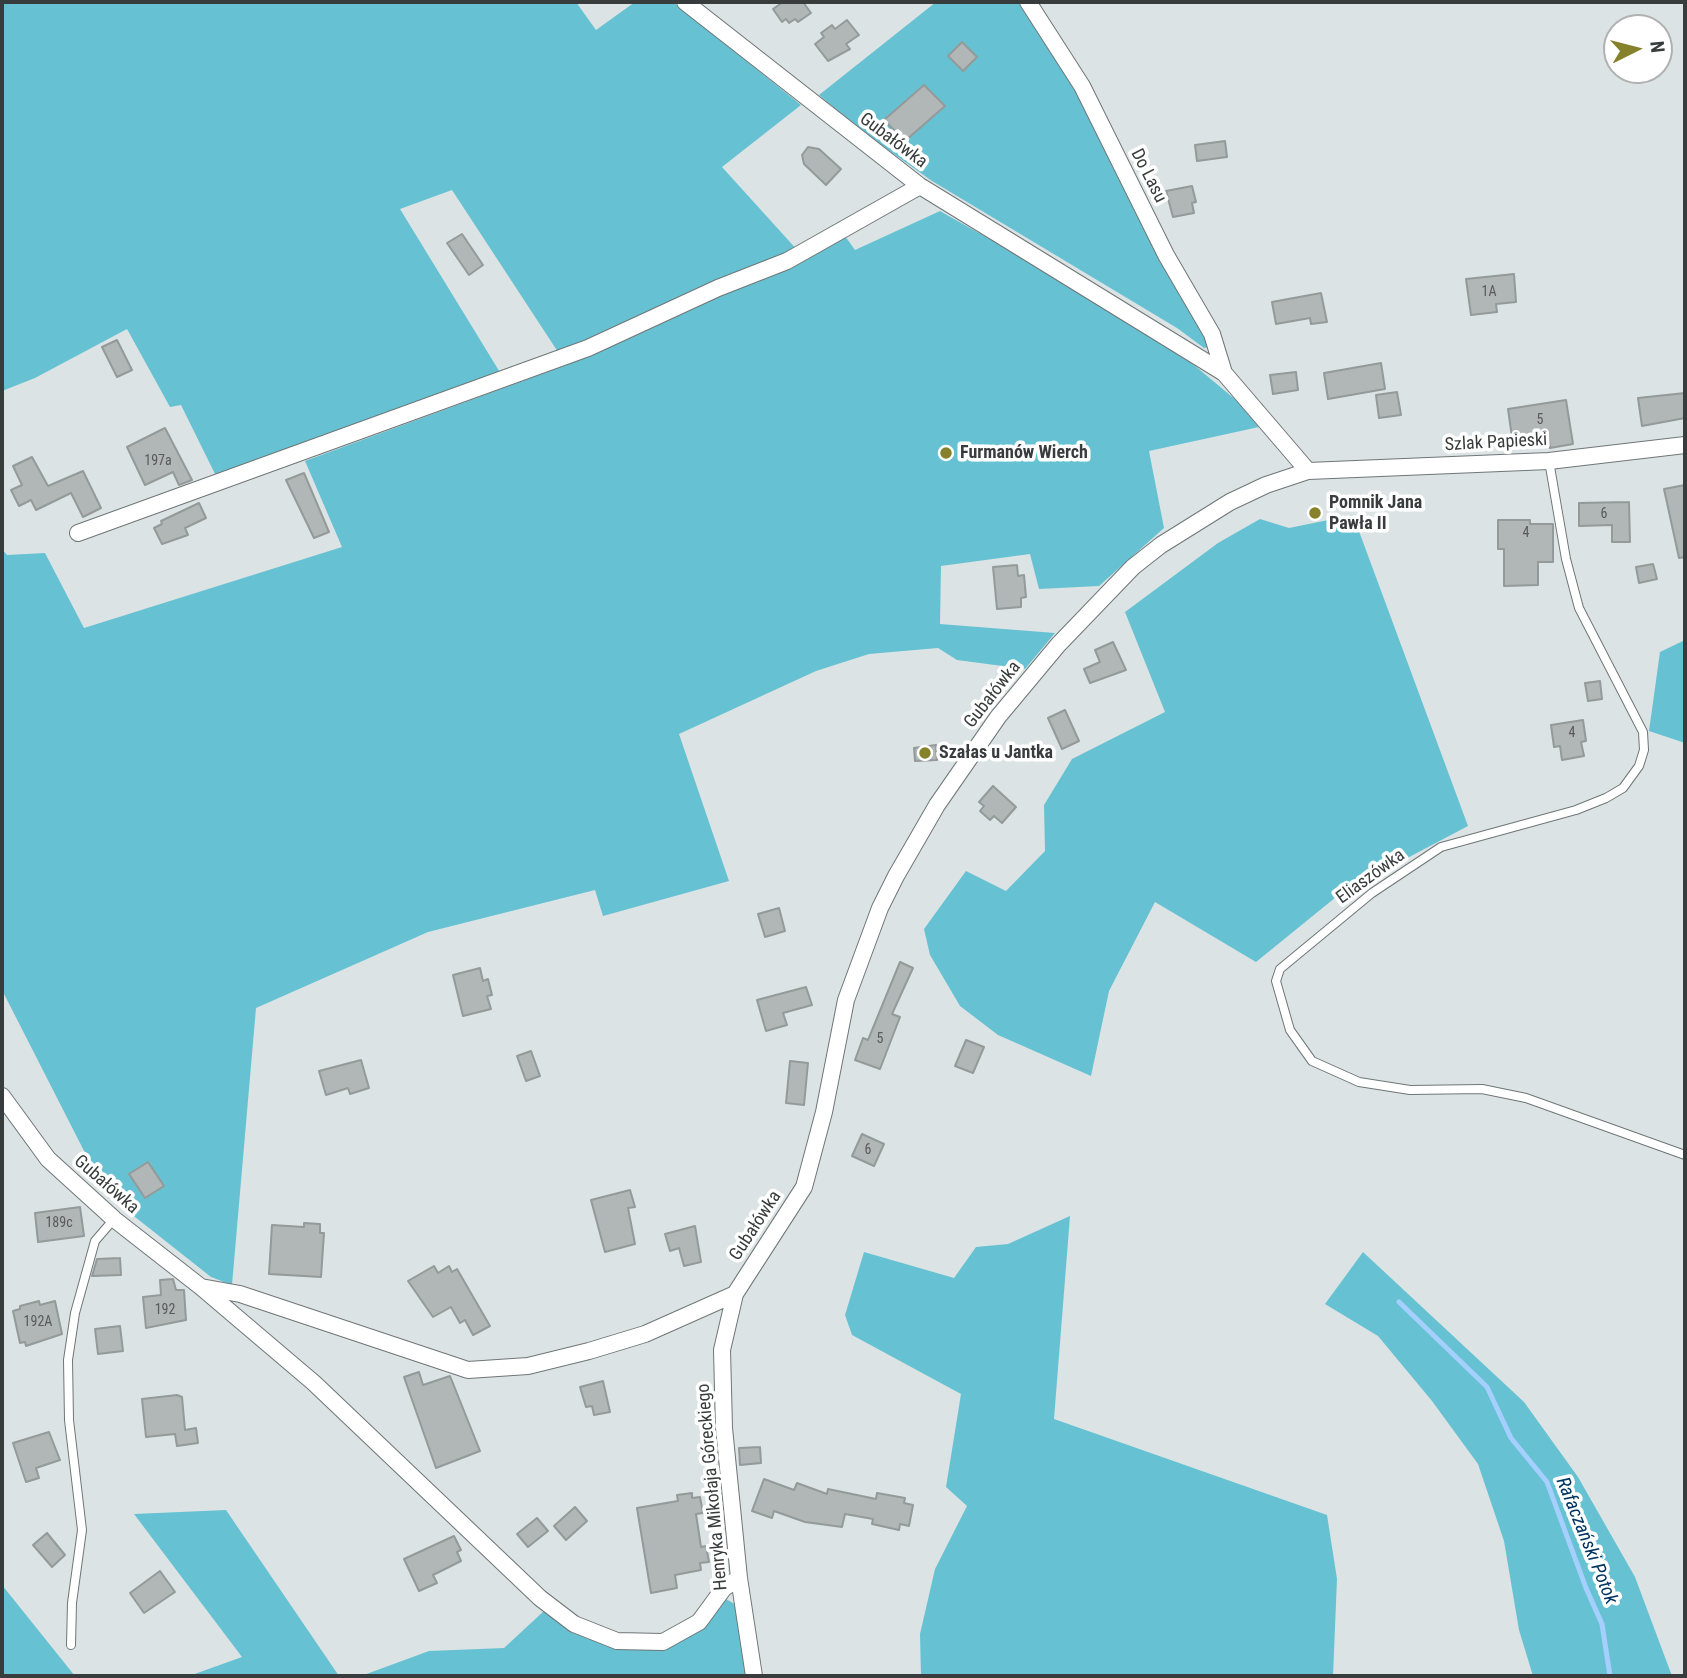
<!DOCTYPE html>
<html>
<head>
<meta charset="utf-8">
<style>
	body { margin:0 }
	#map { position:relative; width:1687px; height:1678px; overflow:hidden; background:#dce3e4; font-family:"Roboto Condensed",sans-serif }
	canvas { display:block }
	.frame { position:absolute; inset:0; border:4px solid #393c3c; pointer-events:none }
	.north { position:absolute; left:1603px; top:14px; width:70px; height:70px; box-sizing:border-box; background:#fff; border:2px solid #b0b1b1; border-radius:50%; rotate:84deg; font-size:19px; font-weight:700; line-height:28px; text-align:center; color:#393c3c }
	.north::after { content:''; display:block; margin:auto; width:24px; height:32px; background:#86822b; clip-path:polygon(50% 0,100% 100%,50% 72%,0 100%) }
</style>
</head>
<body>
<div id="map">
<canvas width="1687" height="1678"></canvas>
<div class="frame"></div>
<div class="north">N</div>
</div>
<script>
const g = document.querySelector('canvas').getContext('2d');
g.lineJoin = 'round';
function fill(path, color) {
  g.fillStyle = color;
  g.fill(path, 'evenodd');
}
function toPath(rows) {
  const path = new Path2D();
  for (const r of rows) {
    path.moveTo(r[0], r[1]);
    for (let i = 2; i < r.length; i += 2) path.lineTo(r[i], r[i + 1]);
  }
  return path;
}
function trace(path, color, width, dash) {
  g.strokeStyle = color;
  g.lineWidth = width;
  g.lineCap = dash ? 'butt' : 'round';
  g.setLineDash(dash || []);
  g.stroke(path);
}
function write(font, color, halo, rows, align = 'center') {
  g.font = font + ' "Roboto Condensed",sans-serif';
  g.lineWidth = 7;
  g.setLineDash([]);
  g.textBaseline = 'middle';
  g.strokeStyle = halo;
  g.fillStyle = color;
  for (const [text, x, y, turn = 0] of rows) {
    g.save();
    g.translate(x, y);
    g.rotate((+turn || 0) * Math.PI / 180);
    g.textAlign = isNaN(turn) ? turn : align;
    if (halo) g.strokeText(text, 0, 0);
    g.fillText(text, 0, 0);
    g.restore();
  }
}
const green = toPath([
	[2,2,576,2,596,30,635,2,673,2,801,105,722,167,799,252,558,352,452,190,400,209,501,374,216,476,181,405,170,407,127,329,35,378,2,391],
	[936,2,1022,2,1049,40,1210,347,1204,348,1177,328,932,181,860,130,819,95],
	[940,211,1097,300,1194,365,1237,401,1259,427,1149,451,1164,528,1099,586,1039,589,1030,554,941,566,940,624,1055,633,1025,669,957,660,938,648,869,654,816,671,679,734,729,881,603,916,595,890,428,932,256,1008,232,1285,211,1277,106,1194,2,990,2,549,7,555,45,553,84,628,342,547,305,461,566,365,845,236,855,250],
	[1353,515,1468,826,1341,893,1256,962,1155,902,1109,991,1091,1076,998,1035,960,1006,930,955,924,929,966,871,1006,891,1045,851,1044,805,1072,759,1165,712,1125,612,1218,543,1260,519,1289,528],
	[1685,640,1685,743,1649,731,1660,652],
	[1070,1216,1054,1419,1327,1515,1337,1579,1333,1676,921,1676,920,1634,935,1569,967,1506,946,1487,961,1394,852,1335,845,1315,864,1252,954,1278,976,1247,1008,1244],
	[1363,1252,1524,1402,1578,1477,1635,1577,1672,1676,1533,1676,1519,1630,1504,1541,1478,1464,1432,1401,1378,1336,1325,1304],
	[226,1510,339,1676,189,1676,242,1657,134,1514],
	[2,1585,75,1676,2,1676],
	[726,1599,738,1606,747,1676,361,1676,429,1651,504,1648,545,1610,605,1642,693,1633]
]);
const stream = toPath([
	[1399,1302,1487,1387,1511,1438,1547,1482,1586,1588,1602,1624,1610,1676]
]);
const building = toPath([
	[783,2,803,2,811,13,798,22,795,19,789,23,786,19,782,22,773,9,783,2],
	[847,20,859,35,846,44,850,49,828,61,815,44,824,37,821,33,832,25,835,29,847,20],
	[962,42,977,57,963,71,948,56,962,42],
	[924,85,945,106,905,141,884,120,924,85],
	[1225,141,1227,157,1197,161,1195,145,1225,141],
	[808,147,819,149,841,169,826,185,804,164,802,155,808,147],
	[1192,186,1196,202,1192,203,1194,213,1173,217,1166,191,1192,186],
	[462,234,483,265,469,275,447,243,462,234],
	[1514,274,1516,302,1496,304,1497,312,1471,315,1466,279,1514,274],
	[1321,293,1327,322,1311,324,1310,318,1276,324,1272,302,1321,293],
	[117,340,132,370,117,377,102,347,117,340],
	[1381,363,1385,389,1328,399,1324,373,1381,363],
	[1296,372,1298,390,1273,394,1270,375,1296,372],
	[1397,392,1401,415,1379,418,1376,395,1397,392],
	[1685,393,1685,418,1642,426,1638,398,1685,393],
	[1566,400,1573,444,1550,448,1548,431,1512,437,1508,409,1566,400],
	[165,428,192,480,179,485,173,472,145,485,127,447,165,428],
	[32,457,48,486,83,471,101,508,83,517,71,493,36,510,31,500,19,506,11,490,22,485,13,466,32,457],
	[304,473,329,532,314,538,286,480,304,473],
	[1685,485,1685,557,1679,558,1664,489,1685,485],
	[1629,502,1630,542,1612,542,1612,525,1579,526,1579,503,1629,502],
	[199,503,206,518,185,528,188,535,162,544,154,528,162,524,161,521,199,503],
	[1498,520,1530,520,1530,524,1553,524,1553,562,1538,562,1538,585,1504,586,1504,549,1498,549,1498,520],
	[1653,564,1657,579,1639,583,1636,567,1653,564],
	[1017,565,1018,576,1024,575,1026,597,1021,598,1021,607,997,609,993,567,1017,565],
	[1113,642,1126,670,1090,683,1084,669,1100,662,1095,650,1113,642],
	[1600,681,1602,699,1588,701,1585,683,1600,681],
	[1065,710,1079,741,1062,749,1048,718,1065,710],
	[1583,720,1586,741,1581,742,1584,756,1562,760,1560,746,1554,747,1551,725,1583,720],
	[936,745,937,760,915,761,914,748,936,745],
	[993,786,1016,807,1002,823,994,816,990,820,980,811,984,806,979,802,993,786],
	[779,908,785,931,765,937,758,914,779,908],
	[900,962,913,968,892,1014,900,1017,880,1069,855,1060,863,1038,868,1040,900,962],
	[480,968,483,981,488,979,492,995,487,996,491,1009,463,1016,453,975,480,968],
	[806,987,812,1005,783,1013,787,1025,766,1031,757,1000,806,987],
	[966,1040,984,1047,973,1073,955,1066,966,1040],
	[531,1051,540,1076,526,1081,517,1056,531,1051],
	[361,1060,369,1088,350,1094,348,1088,326,1095,319,1071,361,1060],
	[790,1061,808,1063,804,1105,786,1103,790,1061],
	[862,1134,884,1144,874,1166,852,1156,862,1134],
	[148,1162,164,1186,145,1198,129,1174,148,1162],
	[630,1190,635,1207,628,1208,635,1244,605,1252,591,1200,630,1190],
	[80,1207,84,1236,38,1242,35,1213,80,1207],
	[304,1223,320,1224,320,1233,324,1233,321,1277,269,1274,272,1225,304,1227,304,1223],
	[695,1226,701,1262,684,1266,679,1248,670,1251,665,1234,695,1226],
	[120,1258,121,1275,92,1276,97,1259,120,1258],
	[434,1266,438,1273,449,1266,452,1272,457,1269,490,1326,473,1335,465,1320,460,1323,451,1307,433,1317,408,1281,434,1266],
	[173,1279,176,1290,184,1290,186,1320,146,1328,143,1297,161,1295,160,1280,173,1279],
	[39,1301,40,1305,55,1301,62,1334,26,1346,25,1342,20,1343,13,1311,20,1309,20,1306,39,1301],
	[120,1326,123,1351,98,1354,95,1329,120,1326],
	[419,1372,423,1385,450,1376,480,1451,436,1468,404,1377,419,1372],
	[603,1381,610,1412,594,1415,592,1406,586,1407,580,1387,603,1381],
	[177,1395,182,1397,185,1430,196,1428,198,1443,177,1446,175,1434,146,1437,142,1399,177,1395],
	[49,1432,60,1460,36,1468,39,1478,26,1482,13,1443,49,1432],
	[760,1447,761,1463,740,1465,739,1448,760,1447],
	[764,1479,794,1490,797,1483,827,1494,828,1489,876,1499,877,1493,905,1498,904,1503,913,1505,909,1526,900,1524,899,1530,872,1524,873,1519,845,1514,842,1527,805,1522,774,1511,772,1518,752,1511,764,1479],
	[692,1493,692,1498,700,1497,703,1513,696,1514,701,1547,706,1546,709,1562,700,1563,701,1570,675,1575,677,1588,651,1593,637,1508,678,1501,677,1495,692,1493],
	[575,1507,587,1521,566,1540,554,1526,575,1507],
	[537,1518,548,1531,528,1547,517,1534,537,1518],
	[47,1533,65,1555,52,1567,33,1545,47,1533],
	[454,1536,461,1550,457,1552,461,1561,433,1575,437,1583,419,1591,404,1559,454,1536],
	[160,1571,175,1592,144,1613,130,1593,160,1571]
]);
const lane = toPath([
	[1549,461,1566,559,1579,608,1643,732,1644,750,1639,766,1623,788,1606,798,1576,810,1441,847,1372,893,1280,969,1276,981,1290,1030,1312,1061,1359,1082,1410,1090,1482,1089,1526,1098,1685,1155],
	[71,1645,72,1603,82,1530,69,1420,68,1360,75,1313,95,1241,114,1219]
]);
const street = toPath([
	[685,2,920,186,1224,373,1308,471],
	[1028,2,1082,86,1166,255,1212,334,1224,373],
	[78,533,588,348,718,288,787,261,920,186],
	[2,1096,48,1159,114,1219,201,1287,314,1383,540,1598,574,1624,617,1641,663,1642,699,1622,724,1588,739,1578],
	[201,1287,240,1294,468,1370,528,1366,589,1351,645,1334,735,1294,804,1187,824,1112,846,1000,880,908,896,876,937,805,998,717,1058,645,1133,567,1161,545,1230,502,1266,485,1308,471,1549,461,1685,445],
	[735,1294,722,1350,724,1428,739,1578,754,1676]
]);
const markers = [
	[946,453,7,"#86822b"],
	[1315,513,7,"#86822b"],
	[925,753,7,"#86822b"]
];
const numberNames = [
	["1A",1489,292],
	["5",1540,420],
	["197a",158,461],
	["6",1604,514],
	["4",1526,533],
	["4",1572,733],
	["5",880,1039],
	["6",868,1150],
	["189c",59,1223],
	["192",165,1310],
	["192A",38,1322]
];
const streetNames = [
	["Gubałówka",893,141,37],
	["Do Lasu",1148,176,63],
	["Szlak Papieski",1496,443,-3],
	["Gubałówka",993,695,-52],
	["Eliaszówka",1371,877,-36],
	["Gubałówka",106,1185,41],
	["Gubałówka",756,1226,-57],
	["Henryka Mikołaja Góreckiego",713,1487,-95]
];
const poiNames = [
	["Furmanów Wierch",960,453],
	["Pomnik Jana",1329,503],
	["Pawła II",1329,524],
	["Szałas u Jantka",939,753]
];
const waterNames = [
	["Rafaczański Potok",1586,1541,68]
];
fill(green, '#66c2d2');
trace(stream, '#a5cffc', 5);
fill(building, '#b0b7b6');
trace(building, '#939a99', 2);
trace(lane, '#6f7677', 10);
trace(street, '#6f7677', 18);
trace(lane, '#fff', 8);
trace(street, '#fff', 16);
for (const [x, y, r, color] of markers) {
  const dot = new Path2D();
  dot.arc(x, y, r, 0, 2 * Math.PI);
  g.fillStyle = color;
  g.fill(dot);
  trace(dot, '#fff', 2.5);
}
write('14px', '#575b5a', null, numberNames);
write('18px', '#393c3c', '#fff', streetNames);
write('bold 18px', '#393c3c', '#fff', poiNames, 'left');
write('italic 19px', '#003563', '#fff', waterNames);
</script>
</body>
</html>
